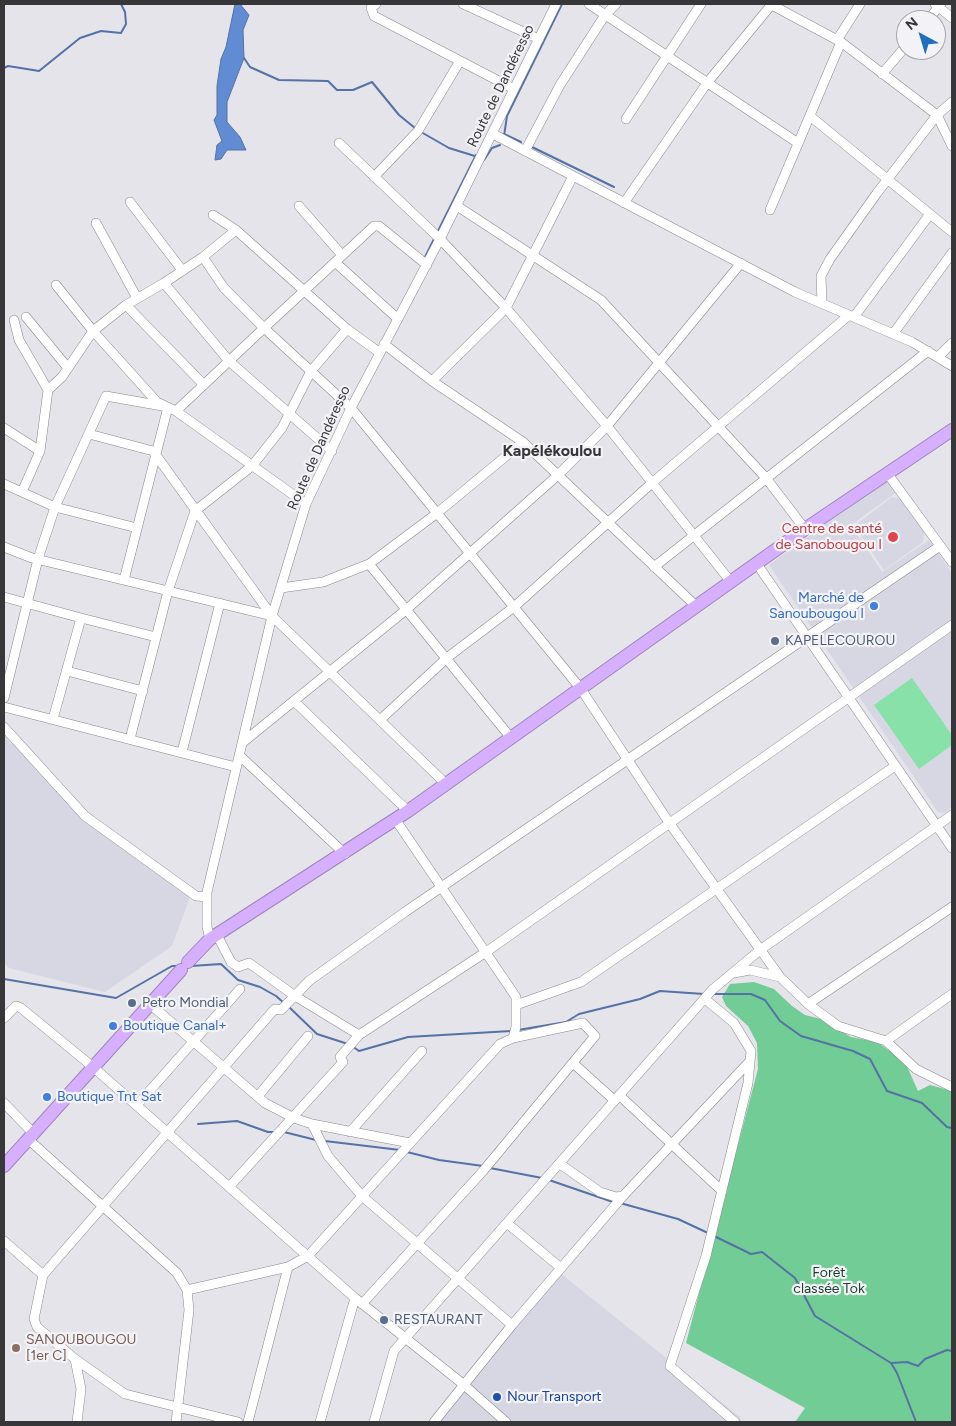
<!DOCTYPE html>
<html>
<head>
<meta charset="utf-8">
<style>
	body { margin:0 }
	#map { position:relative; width:956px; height:1426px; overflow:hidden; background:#e5e4ea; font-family:Figtree,sans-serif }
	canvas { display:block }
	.frame { position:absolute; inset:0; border:5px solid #373739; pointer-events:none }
	.north { position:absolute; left:896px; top:10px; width:50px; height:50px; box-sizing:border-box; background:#f2f2f7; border:1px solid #a7a7ab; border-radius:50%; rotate:321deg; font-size:14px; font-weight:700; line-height:20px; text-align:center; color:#373739 }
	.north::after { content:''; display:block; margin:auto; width:18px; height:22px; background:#206fbe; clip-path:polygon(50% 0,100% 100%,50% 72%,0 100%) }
</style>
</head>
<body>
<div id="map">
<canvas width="956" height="1426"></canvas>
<div class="frame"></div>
<div class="north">N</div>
</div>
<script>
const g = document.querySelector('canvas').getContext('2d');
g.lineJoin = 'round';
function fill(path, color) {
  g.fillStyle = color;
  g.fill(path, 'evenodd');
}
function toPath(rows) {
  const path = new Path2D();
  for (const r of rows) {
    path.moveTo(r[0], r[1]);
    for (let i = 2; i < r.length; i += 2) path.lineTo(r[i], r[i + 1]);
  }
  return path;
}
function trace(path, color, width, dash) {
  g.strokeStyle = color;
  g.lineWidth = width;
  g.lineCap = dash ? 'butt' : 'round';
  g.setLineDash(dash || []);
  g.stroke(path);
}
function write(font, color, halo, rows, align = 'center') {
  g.font = font + ' Figtree,sans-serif';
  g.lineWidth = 4.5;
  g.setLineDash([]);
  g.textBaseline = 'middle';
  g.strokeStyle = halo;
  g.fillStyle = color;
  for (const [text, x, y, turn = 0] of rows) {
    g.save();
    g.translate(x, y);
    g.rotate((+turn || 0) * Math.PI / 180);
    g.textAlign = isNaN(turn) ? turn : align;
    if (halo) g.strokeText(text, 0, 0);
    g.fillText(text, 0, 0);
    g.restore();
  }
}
const built = toPath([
	[888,479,897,492,851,525,882,572,929,540,952,573,952,807,944,813,938,812,769,565],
	[892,497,900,499,924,532,923,542,884,570,854,526],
	[4,735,11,744,14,742,85,820,190,897,172,946,105,992,9,968,4,963],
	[560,1273,740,1417,741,1422,435,1422]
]);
const green = toPath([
	[912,678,952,735,952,745,919,769,874,705]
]);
const forest = toPath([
	[754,982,774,989,792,1006,805,1015,821,1019,851,1037,877,1042,905,1062,918,1091,930,1085,952,1091,952,1422,795,1422,805,1408,686,1343,758,1069,757,1043,748,1026,726,1006,722,997,730,984]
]);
const water = toPath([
	[235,4,240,4,249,15,243,30,244,58,227,102,227,122,240,137,246,150,227,150,221,159,215,160,217,145,222,141,214,120,217,115,217,86,221,59,226,47,235,4]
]);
const stream = toPath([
	[244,58,250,67,279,80,328,81,337,90,353,90,372,82,399,115,415,128],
	[4,68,8,66,39,71,80,38,101,31,121,33,126,24,125,12,121,4],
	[421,132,449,148,478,157],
	[504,134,521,142],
	[504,136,507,116,562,4],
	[532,147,614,187],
	[484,160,492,148,500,145],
	[438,231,476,155],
	[425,257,434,239],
	[191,966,221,964,238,980,260,987,276,996,284,1003],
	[4,979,116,998,172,966,179,966],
	[714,994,751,994,765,1000,780,1021,801,1036,853,1051,870,1059,887,1091,922,1103,947,1127,952,1128],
	[288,1006,317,1034,348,1044],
	[518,1030,566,1022,579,1014,640,999,660,991,704,994],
	[352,1046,359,1051,408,1037,511,1031],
	[198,1124,237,1121,268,1132,275,1132],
	[284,1132,316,1140],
	[325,1141,400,1150],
	[407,1152,439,1160,483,1166],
	[490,1168,542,1178],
	[549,1180,613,1202],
	[620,1203,678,1219,708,1233],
	[714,1236,751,1254,762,1252,795,1278,815,1316,891,1363,897,1373,916,1422],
	[891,1363,907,1362,918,1366,925,1359,947,1350,952,1351]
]);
const minor = toPath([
	[376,4,371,8,374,16,514,89],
	[463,4,539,39],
	[589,4,798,143],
	[770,4,841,42,937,115,952,146],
	[935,4,952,18],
	[928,20,941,4],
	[837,40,860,4],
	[882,74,906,46],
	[810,116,952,232],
	[626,119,701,4],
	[493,134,795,292,912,342,952,366],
	[339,143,440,239,506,308,607,426,731,582],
	[525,151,560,85,605,15,616,4],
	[374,177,418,131,460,61],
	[130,202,182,270],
	[624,203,707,83,772,4],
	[299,206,342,255],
	[457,206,601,300,766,478,805,529],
	[770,210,841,42],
	[213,215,236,230],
	[96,223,137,298],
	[203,257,236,230,347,329],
	[335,262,398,319],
	[427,265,379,226,374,226,264,328,351,408,581,689,670,824,780,977,808,1004,838,1026,886,1041,916,1069,952,1087],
	[164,283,203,257,224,288,264,328,176,411],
	[56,285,93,331,157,402,176,411,306,504],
	[822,303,821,276,830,259,877,193,937,115,952,102],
	[126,305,204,385],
	[26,317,68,368],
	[854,317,930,214],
	[14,320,19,340,48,390],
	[893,334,952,253],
	[384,344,432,381,523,442,697,607],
	[938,357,952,343],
	[432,381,506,308,573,176],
	[4,428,40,451],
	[887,473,952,562],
	[4,484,55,507,137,528],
	[22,492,40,451,48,390,62,377,93,331,126,305,164,283,229,361,332,451],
	[4,547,32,558,272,616,153,451,89,434],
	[369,564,511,738],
	[757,564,952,848],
	[654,567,928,351],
	[281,588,323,582,369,564,436,514,523,442],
	[4,597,81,618],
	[272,616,446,784],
	[67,671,143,691],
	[4,698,38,559,55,507,106,396,168,407,124,580],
	[295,702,408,811],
	[4,707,236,767],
	[53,719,81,618,156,637],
	[381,719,448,657,514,607,653,482,848,316],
	[4,727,85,816,196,896,207,897],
	[130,739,168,591,195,511,252,466,282,428,311,371,347,329,380,353],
	[242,743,407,609,558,475,607,426,741,263],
	[182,752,220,603],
	[239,755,345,854],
	[217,935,231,962,238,967,249,963,295,996,359,1035,486,952,952,625],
	[210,939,207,927,207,892,272,616,306,504,351,408,440,239,556,4],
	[734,973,750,970,780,977],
	[705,999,734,1023,751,1051,748,1083,706,1256,670,1366,735,1422],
	[150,1004,265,1103,294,1118,312,1124,410,1143],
	[808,1004,952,907],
	[516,1005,581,982,895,766],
	[4,1018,16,1006,21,1008,93,1067,355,1298,463,1384,506,1422],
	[886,1041,952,994],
	[573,1063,614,1100],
	[619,1095,722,1191],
	[258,1096,308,1036],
	[4,1103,33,1133],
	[137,1105,240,989],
	[312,1124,328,1156,362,1196,512,1325],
	[350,1132,422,1051],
	[28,1139,177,1273,187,1290,189,1310,176,1422],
	[560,1164,600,1192,616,1197,623,1196,750,1061],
	[229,1187,343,1062,340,1057,359,1035],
	[508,1224,561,1268],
	[4,1241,43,1275],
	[187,1290,288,1267,308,1256,500,1044,513,1038,516,1027,516,997,395,819],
	[362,1304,483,1171,595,1036,583,1023,513,1038],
	[75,1359,81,1389,77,1422],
	[238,1422,125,1394,75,1359,37,1327,34,1319,43,1275,272,1012,275,1009,281,1010,309,981,405,912,940,546],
	[248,1422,288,1267],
	[320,1422,355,1298],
	[374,1422,394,1351,712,990,760,950,952,815],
	[434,1422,512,1325,623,1196]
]);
const highway = toPath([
	[188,962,210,939,408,811,805,529,952,430],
	[4,1166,181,970]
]);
const markers = [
	[893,537,6,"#e0444e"],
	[874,606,5,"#3f7fe0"],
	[775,641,5,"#5c6f8a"],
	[132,1003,5,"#5c6f8a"],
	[113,1026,5,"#3f7fe0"],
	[47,1097,5,"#3f7fe0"],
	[384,1320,5,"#5c6f8a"],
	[16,1348,5,"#8d6e63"],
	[497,1397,5,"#1a4fb4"]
];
const streetNames = [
	["Route de Dandéresso",501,86,-64],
	["Route de Dandéresso",319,448,-66]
];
const healthNames = [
	["Centre de santé",882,529],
	["de Sanobougou I",882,545]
];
const shopNames = [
	["Marché de",864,598,"right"],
	["Sanoubougou I",864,614,"right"],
	["Boutique Canal+",123,1026],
	["Boutique Tnt Sat",57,1097]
];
const serviceNames = [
	["KAPELECOUROU",785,641],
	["Petro Mondial",142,1003],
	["RESTAURANT",394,1320]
];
const parkNames = [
	["Forêt",829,1273],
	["classée Tok",829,1289]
];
const educationNames = [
	["SANOUBOUGOU",26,1340],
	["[1er C]",26,1356]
];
const transitNames = [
	["Nour Transport",507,1397]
];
const quarterNames = [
	["Kapélékoulou",552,451]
];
fill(built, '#d7d7e3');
fill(green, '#89e1aa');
fill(forest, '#72cc95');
fill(water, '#618bd3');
trace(water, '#5472a5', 1);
trace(stream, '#5472a5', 2);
trace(minor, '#89898e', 10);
trace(highway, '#9f85ba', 14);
trace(minor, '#fff', 9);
trace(highway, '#d7afff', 12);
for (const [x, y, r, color] of markers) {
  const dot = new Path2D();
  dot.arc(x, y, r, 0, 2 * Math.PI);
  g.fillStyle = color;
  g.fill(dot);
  trace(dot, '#f2f2f7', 2);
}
write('14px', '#373739', '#f2f2f7', streetNames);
write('14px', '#be3a42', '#f2f2f7', healthNames, 'right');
write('14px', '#366cbe', '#f2f2f7', shopNames, 'left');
write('14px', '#4e5e75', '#f2f2f7', serviceNames, 'left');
write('14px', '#1d432d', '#f2f2f7', parkNames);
write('14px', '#785e54', '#f2f2f7', educationNames, 'left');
write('14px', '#164399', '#f2f2f7', transitNames, 'left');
write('bold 16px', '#373739', '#f2f2f7', quarterNames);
</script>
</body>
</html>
